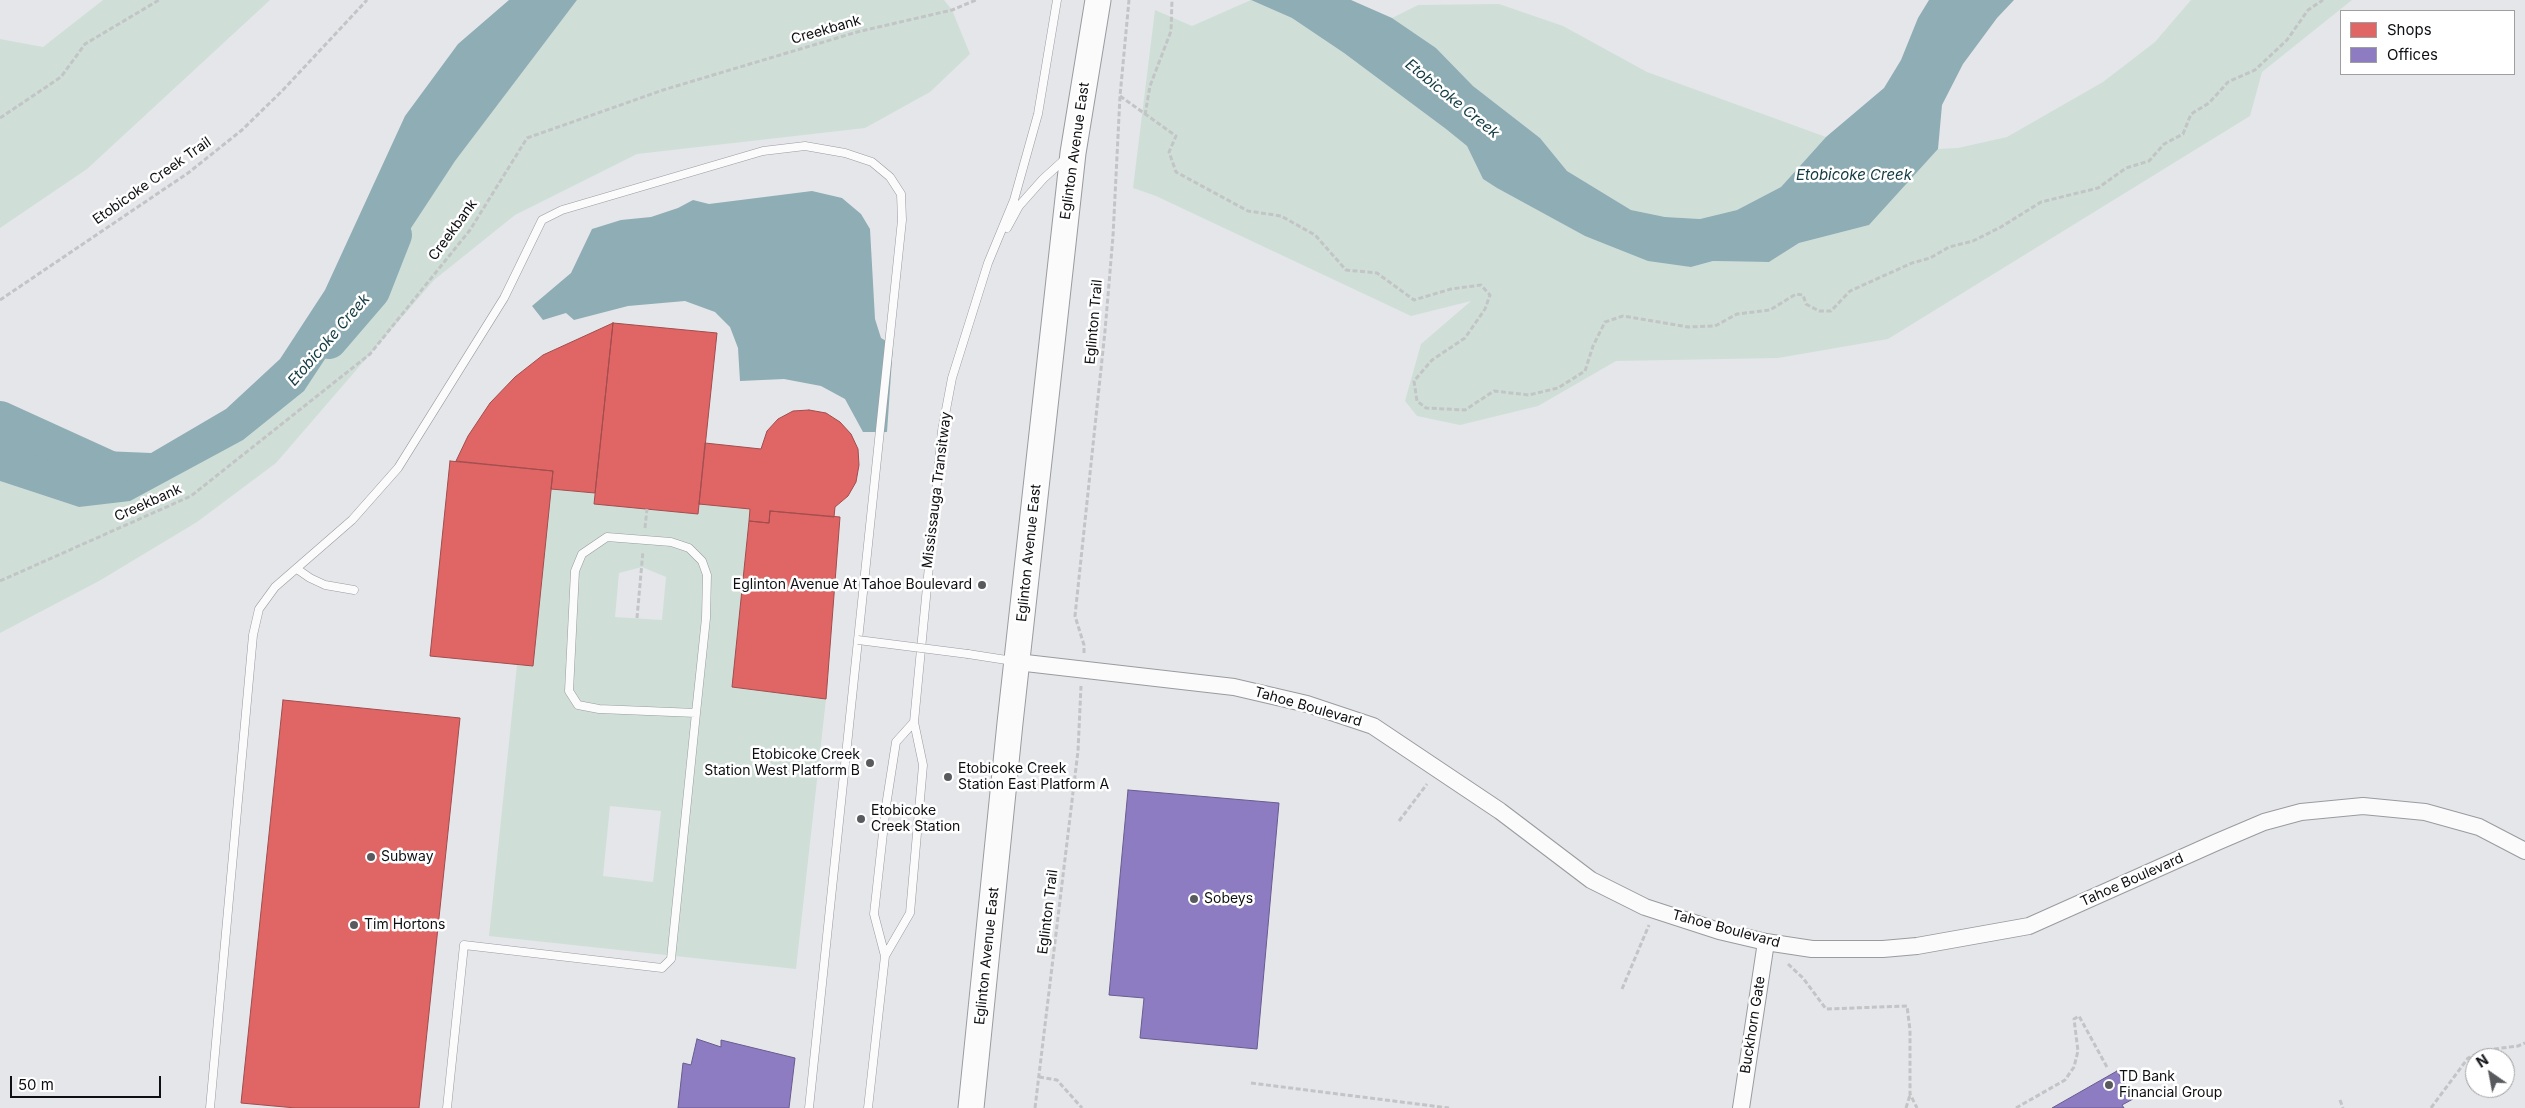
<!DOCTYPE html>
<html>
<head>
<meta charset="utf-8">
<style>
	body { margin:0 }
	#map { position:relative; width:2525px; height:1108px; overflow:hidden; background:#e4e6ea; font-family:Inter,sans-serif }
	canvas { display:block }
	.legend { position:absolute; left:2340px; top:10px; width:175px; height:65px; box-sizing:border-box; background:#fff; border:1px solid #9f9fa0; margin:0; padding:6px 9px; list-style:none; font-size:15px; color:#0e0f12 }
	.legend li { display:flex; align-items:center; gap:10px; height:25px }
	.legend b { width:25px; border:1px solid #9f9fa0 }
	.north { position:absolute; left:2465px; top:1048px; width:50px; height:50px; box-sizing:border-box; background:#fff; border:1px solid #9f9fa0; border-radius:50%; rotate:327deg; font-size:14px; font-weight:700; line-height:20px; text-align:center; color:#0e0f12 }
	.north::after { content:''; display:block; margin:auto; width:18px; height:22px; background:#595a5e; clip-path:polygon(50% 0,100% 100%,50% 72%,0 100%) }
	.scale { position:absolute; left:10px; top:1076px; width:151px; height:22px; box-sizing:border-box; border:2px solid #0e0f12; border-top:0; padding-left:6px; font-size:15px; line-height:18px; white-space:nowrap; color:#0e0f12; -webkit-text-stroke:4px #fff; paint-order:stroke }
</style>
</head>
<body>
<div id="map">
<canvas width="2525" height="1108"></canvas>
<ul class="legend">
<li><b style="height:14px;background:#e06666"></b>Shops</li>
<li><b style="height:14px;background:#8e7cc3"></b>Offices</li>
</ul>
<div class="north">N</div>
<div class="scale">50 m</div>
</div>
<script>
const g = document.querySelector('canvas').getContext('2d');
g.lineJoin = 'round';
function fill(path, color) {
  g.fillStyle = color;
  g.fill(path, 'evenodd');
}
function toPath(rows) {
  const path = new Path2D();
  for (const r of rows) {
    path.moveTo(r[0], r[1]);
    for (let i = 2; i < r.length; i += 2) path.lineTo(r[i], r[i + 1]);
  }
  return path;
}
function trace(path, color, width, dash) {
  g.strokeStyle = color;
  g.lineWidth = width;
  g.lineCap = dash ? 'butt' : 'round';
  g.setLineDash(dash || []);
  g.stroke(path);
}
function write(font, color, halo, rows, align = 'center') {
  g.font = font + ' Inter,sans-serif';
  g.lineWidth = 5;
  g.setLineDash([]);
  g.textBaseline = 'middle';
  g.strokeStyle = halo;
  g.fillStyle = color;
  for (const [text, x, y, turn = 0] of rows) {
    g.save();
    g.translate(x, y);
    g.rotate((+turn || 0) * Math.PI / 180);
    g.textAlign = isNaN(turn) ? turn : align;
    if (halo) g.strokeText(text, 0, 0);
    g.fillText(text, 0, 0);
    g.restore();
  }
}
const green = toPath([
	[103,0,270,0,87,169,0,228,0,39,43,47],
	[577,0,944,0,952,10,970,54,930,92,865,128,637,154,515,215,434,280,276,463,197,522,99,581,0,633,0,481,79,507,243,440],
	[1251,0,1292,18,1344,53,1446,129,1467,146,1483,179,1497,188,1585,236,1691,267,1713,261,1769,262,1799,243,1869,225,1938,149,1958,148,2007,137,2103,82,2155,42,2191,0,2352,0,2262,72,2250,116,1888,339,1778,358,1616,361,1538,406,1460,425,1417,416,1405,401,1421,344,1471,301,1411,316,1156,196,1133,188,1155,10,1192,26],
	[1499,4,1563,26,1647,72,1826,137,1781,187,1737,210,1700,219,1665,217,1631,210,1567,171,1540,138,1473,86,1436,48,1392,18,1418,5],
	[551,489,595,493,594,504,647,509,698,514,699,504,750,509,732,687,826,699,796,969,489,936,517,665,533,666],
	[642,567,666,577,662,620,615,617,619,573],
	[610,806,661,811,653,882,603,876]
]);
const water = toPath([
	[509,0,577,0,455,161,304,391,243,440,130,501,79,507,0,481,0,438,56,449,151,453,226,409,280,359,325,290,405,116,458,44],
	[1251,0,1351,0,1392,18,1436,48,1473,86,1540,138,1567,171,1631,210,1665,217,1700,219,1737,210,1781,187,1826,137,1884,88,1901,60,1918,18,1929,0,2014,0,1997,18,1963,64,1942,105,1938,149,1869,225,1799,243,1769,262,1713,261,1691,267,1648,261,1585,236,1497,188,1483,179,1467,146,1446,129,1344,53,1292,18],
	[812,191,842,198,861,214,870,229,875,319,881,338,893,345,887,432,863,432,845,399,821,386,784,379,740,381,738,348,730,327,715,312,685,301,628,306,574,320,566,313,543,320,532,306,571,273,592,229,621,220,651,217,678,208,693,200,709,204]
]);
const shops = toPath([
	[613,323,595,493,551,489,553,471,456,461,468,436,490,403,515,377,543,355,613,323],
	[613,323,717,333,698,514,594,504,613,323],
	[809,410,826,413,840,422,851,434,858,449,859,465,856,482,848,496,835,507,834,517,770,511,769,523,749,521,750,509,699,504,705,443,761,449,767,431,778,419,793,411,809,410],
	[450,461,553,471,533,666,430,656,450,461],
	[770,511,840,517,826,699,732,687,749,521,769,523,770,511],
	[283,700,460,718,419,1108,296,1108,241,1103,283,700]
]);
const offices = toPath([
	[1128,790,1279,803,1257,1049,1140,1038,1144,998,1109,995,1128,790],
	[697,1039,721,1047,721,1040,795,1058,789,1108,678,1108,683,1063,691,1065,697,1039],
	[2117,1071,2133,1099,2122,1105,2124,1108,2052,1108,2117,1071]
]);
const river = toPath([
	[329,341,372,291,394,235],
	[0,419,112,470]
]);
const path = toPath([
	[1120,96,1176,136,1169,152,1176,172,1248,211,1281,216,1315,235,1346,270,1377,273,1414,300,1451,289,1481,285,1490,295,1485,309,1465,338,1432,360,1414,381,1417,401,1426,408,1465,410,1494,391,1529,395,1558,388,1585,371,1593,346,1605,322,1623,316,1688,327,1715,326,1737,314,1770,310,1796,294,1803,295,1806,304,1819,311,1831,311,1850,291,1912,263,1930,258,1949,247,1973,241,2001,227,2041,202,2098,188,2126,168,2149,161,2164,144,2183,134,2191,114,2209,103,2228,82,2255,70,2287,40,2308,10,2323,0],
	[1145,115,1150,86,1171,31,1172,0],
	[0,118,61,77,85,44,159,0],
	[0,300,188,173,242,130,283,90,367,0],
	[645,528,647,509],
	[0,581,191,496,370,354,470,230,527,138,663,90,857,32,952,10,976,0],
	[637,618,643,551],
	[1084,653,1084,645,1075,616,1105,331,1113,236,1120,96,1129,0],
	[1399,821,1427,784],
	[1788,964,1803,978,1826,1009,1907,1006,1910,1030,1910,1094,1917,1108],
	[1622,989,1649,925],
	[1039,1077,1057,1080,1082,1108],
	[1251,1083,1449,1108],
	[2340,1100,2343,1108],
	[1035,1108,1078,751,1081,686],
	[1906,1108,1910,1095],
	[2016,1108,2065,1080,2074,1067,2078,1051,2074,1019,2079,1016,2108,1069],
	[2431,1108,2468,1058,2486,1050,2518,1046,2525,1043]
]);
const service = toPath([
	[1007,228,1019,206,1043,179,1065,159],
	[297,569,310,578,325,585,354,590],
	[968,654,1013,661],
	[885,956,910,913,923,765,914,722,942,431,952,378,988,263,1014,200,1038,114,1057,0],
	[210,1108,253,635,259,609,275,587,352,520,398,468,504,298,542,220,562,210,763,151,805,146,845,153,872,162,890,177,901,194,902,220,809,1108],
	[447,1108,464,945,662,968,671,959,696,713,706,618,707,575,702,561,689,548,671,542,607,537,582,554,575,571,569,691,578,705,599,709,696,713],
	[868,1108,885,956,874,914,886,806,896,742,914,722]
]);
const minor = toPath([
	[1017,662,1234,687,1307,704,1373,726,1500,811,1591,880,1645,907,1719,931,1766,942,1812,949,1883,949,1917,946,2029,926,2217,842,2264,822,2301,812,2363,806,2425,812,2479,827,2525,851],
	[1741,1108,1766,942]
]);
const primary = toPath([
	[971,1108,1010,723,1073,153,1098,0]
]);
const serviceBridge = toPath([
	[858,640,968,654]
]);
const markers = [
	[982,585,5,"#595a5e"],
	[870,763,5,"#595a5e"],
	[948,777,5,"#595a5e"],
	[861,819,5,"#595a5e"],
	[371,857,5,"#595a5e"],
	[1194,899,5,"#595a5e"],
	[354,925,5,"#595a5e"],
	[2109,1085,5,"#595a5e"]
];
const streetNames = [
	["Creekbank",826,30,-16],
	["Eglinton Avenue East",1075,151,-82],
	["Etobicoke Creek Trail",152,181,-35],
	["Creekbank",453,230,-54],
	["Eglinton Trail",1094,322,-85],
	["Mississauga Transitway",937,490,-83],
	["Creekbank",148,503,-24],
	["Eglinton Avenue East",1029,553,-84],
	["Tahoe Boulevard",1308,707,16],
	["Tahoe Boulevard",2132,880,-24],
	["Eglinton Trail",1048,912,-83],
	["Tahoe Boulevard",1726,929,15],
	["Eglinton Avenue East",987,956,-84],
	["Buckhorn Gate",1753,1025,-81]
];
const poiNames = [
	["Eglinton Avenue At Tahoe Boulevard",972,585,"right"],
	["Etobicoke Creek",860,755,"right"],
	["Station West Platform B",860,771,"right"],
	["Etobicoke Creek",958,769],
	["Station East Platform A",958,785],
	["Etobicoke",871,811],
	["Creek Station",871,827],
	["Subway",381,857],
	["Sobeys",1204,899],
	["Tim Hortons",364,925],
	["TD Bank",2119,1077],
	["Financial Group",2119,1093]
];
const waterNames = [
	["Etobicoke Creek",1452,99,39],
	["Etobicoke Creek",1854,175],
	["Etobicoke Creek",329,340,-49]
];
fill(green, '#cfdfd7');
fill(water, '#8fadb4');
fill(shops, '#e06666');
trace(shops, '#a14c4d', 1);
fill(offices, '#8e7cc3');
trace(offices, '#685b8e', 1);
trace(river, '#8fadb4', 36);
trace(service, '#999b9e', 9);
trace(minor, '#999b9e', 18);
trace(primary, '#999b9e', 27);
trace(path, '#c3c4c6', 3, [5, 2.5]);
trace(service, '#fbfbfc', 8);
trace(minor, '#fbfbfc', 16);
trace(primary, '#fbfbfc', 25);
trace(serviceBridge, '#999b9e', 9, []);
trace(serviceBridge, '#fbfbfc', 8);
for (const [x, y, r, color] of markers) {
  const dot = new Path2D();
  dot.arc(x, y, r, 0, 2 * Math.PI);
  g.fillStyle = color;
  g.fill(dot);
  trace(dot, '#fff', 2);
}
write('14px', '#0e0f12', '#fff', streetNames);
write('14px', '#0e0f12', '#fff', poiNames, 'left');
write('italic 15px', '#133b43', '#fff', waterNames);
</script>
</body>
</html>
